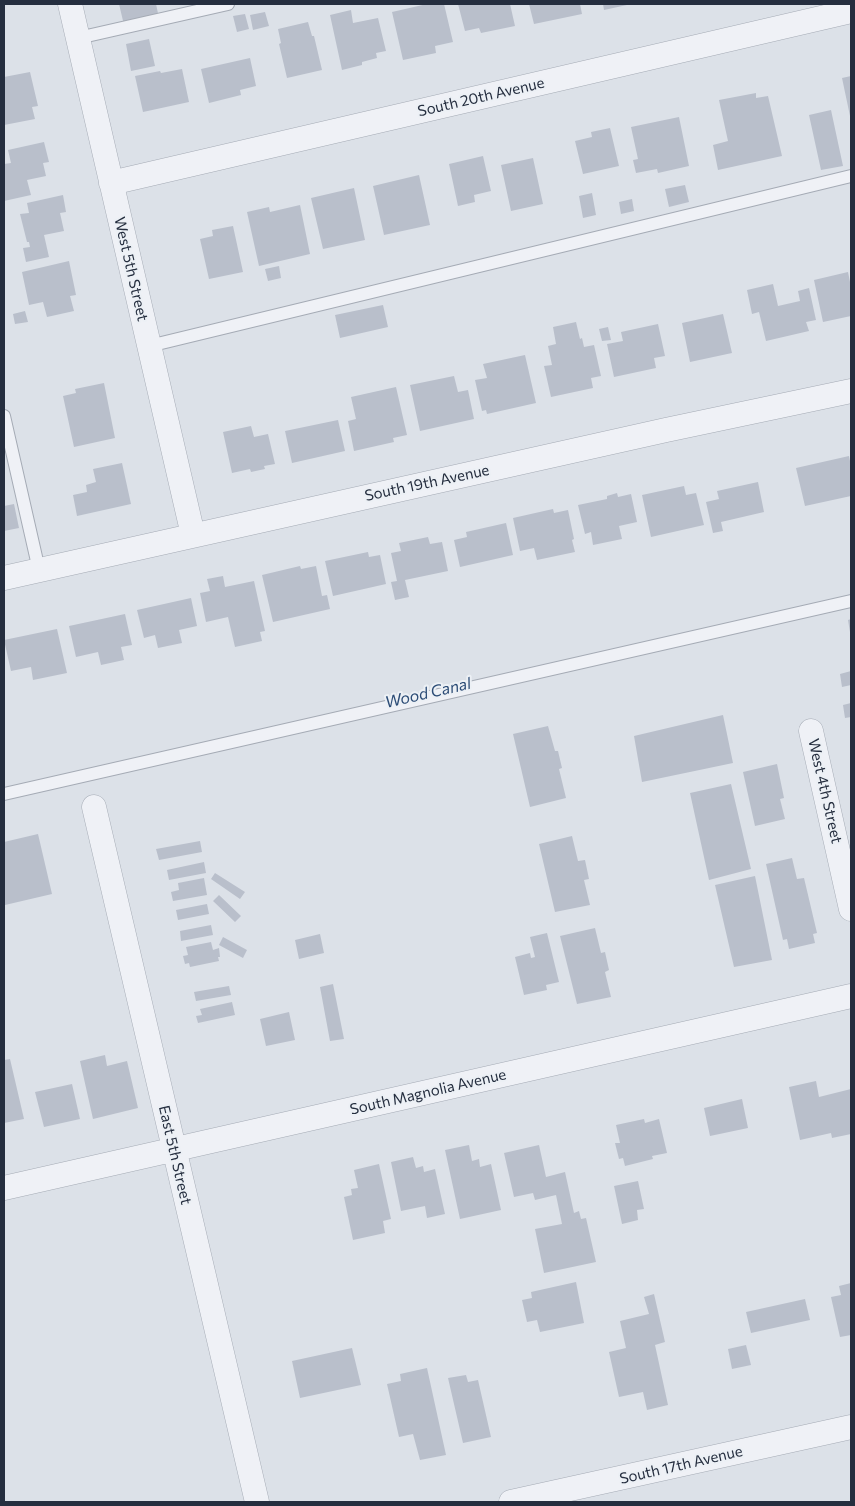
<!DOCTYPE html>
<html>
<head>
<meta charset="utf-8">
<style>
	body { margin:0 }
	#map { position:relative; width:855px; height:1506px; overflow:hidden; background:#dce1e8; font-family:Commissioner,sans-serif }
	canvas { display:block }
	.frame { position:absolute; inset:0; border:5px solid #252e3f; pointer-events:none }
</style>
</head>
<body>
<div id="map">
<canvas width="855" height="1506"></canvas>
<div class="frame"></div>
</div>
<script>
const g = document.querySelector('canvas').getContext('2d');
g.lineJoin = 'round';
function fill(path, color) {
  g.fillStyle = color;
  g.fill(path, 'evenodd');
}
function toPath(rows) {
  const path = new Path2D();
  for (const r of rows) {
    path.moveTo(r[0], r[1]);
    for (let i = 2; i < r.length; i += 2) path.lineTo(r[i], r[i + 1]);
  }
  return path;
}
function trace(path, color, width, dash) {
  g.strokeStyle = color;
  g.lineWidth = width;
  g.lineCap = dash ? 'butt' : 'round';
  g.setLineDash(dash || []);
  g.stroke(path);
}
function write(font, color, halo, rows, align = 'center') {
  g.font = font + ' Commissioner,sans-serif';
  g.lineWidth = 4;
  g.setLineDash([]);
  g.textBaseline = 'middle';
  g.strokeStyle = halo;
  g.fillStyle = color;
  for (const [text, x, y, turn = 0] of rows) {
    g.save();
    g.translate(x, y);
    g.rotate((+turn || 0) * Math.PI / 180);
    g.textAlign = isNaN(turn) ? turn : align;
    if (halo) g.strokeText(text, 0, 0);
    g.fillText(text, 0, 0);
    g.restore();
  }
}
const building = toPath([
	[119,4,156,4,159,18,124,25],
	[427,4,444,4,453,42,435,46,436,53,403,60,392,12],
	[458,4,510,4,515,26,481,33,479,28,465,31],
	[529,4,580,4,582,14,534,24],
	[603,4,627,4,627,5,604,10],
	[351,10,353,23,378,18,386,51,376,53,377,58,362,62,362,65,342,70,330,15],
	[265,12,269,26,253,30,250,15],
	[245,14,249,29,237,32,233,16],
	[308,22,312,36,314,36,322,70,287,78,279,44,281,43,278,29],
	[149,39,155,66,131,71,126,44],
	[250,58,256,86,240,90,241,95,209,103,201,69],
	[182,69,189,102,143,112,135,76,160,71,161,73],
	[30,72,38,106,32,107,35,119,4,125,4,77],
	[851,76,851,116,850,116,842,78],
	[756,93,756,98,768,96,782,156,718,170,713,145,728,141,719,100],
	[831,110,843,166,821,170,809,115],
	[679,117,689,166,658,173,657,169,636,173,633,160,638,159,631,127],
	[610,128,619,166,583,174,575,141,592,137,591,132],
	[44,142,49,162,43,163,46,176,27,180,31,195,4,201,4,164,11,163,8,150],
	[483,156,491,191,474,195,475,202,458,206,449,164],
	[533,158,543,204,511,211,501,165],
	[419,175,430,225,384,235,373,186],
	[685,185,689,202,669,207,665,189],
	[354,188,365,240,323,249,311,198],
	[592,193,596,215,583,218,579,196],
	[63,195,66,212,60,213,64,231,44,235,49,257,26,262,23,248,30,247,29,242,27,242,20,214,29,213,27,203],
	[632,199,634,211,621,214,619,202],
	[300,205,310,254,259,266,247,212,269,207,270,212],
	[233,226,243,272,209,279,200,239,213,236,212,230],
	[69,261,76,295,70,296,74,311,47,317,43,302,29,305,22,272],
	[279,266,281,278,268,281,265,269],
	[848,272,850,282,851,282,851,316,823,322,814,280],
	[773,284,778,306,800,301,798,291,809,288,816,320,806,322,809,331,766,341,759,312,752,314,747,290],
	[383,305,388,327,340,338,335,315],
	[25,311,28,322,15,324,13,314],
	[723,314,732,353,690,362,682,323],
	[576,322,580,339,582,338,584,347,594,345,601,376,591,378,593,388,551,397,544,366,552,365,548,346,556,344,553,327],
	[658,324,665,356,654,358,656,368,614,377,607,344,623,341,621,332],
	[608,327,611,340,602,341,599,329],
	[525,355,536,403,487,414,486,410,482,411,475,380,487,378,483,364],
	[454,376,458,392,468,390,474,419,420,431,410,385],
	[104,383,115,438,74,447,63,396,76,393,75,389],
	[396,387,407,435,393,438,394,442,354,451,348,421,356,419,351,397],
	[338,420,345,451,292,463,285,431],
	[251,426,254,437,268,434,275,464,264,466,265,469,251,472,250,469,232,473,223,432],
	[849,456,851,466,851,496,805,506,796,468],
	[122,463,131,504,77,516,73,495,87,492,86,485,96,482,93,469],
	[758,482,764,512,721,522,723,531,713,533,706,502,719,499,717,491],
	[684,486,686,495,696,493,704,525,651,537,642,495],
	[617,493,618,497,631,494,637,522,619,526,622,539,593,545,591,532,585,534,578,505,607,499,607,496],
	[14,504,19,528,4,531,4,506],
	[553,509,554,513,568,510,574,539,572,540,575,552,537,560,534,548,520,551,513,518],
	[506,523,513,555,460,567,454,540,467,537,466,532],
	[428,537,430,544,442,542,448,571,405,580,409,597,395,600,391,582,397,581,391,553,401,551,399,543],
	[368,552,369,557,380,555,386,584,333,596,325,561],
	[300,566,301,569,316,566,322,596,327,595,330,609,273,622,262,575],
	[223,576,225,587,254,581,265,631,260,632,262,641,235,647,228,617,206,622,200,593,210,591,207,579],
	[191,598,197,626,179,630,182,643,158,648,155,635,144,638,137,610],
	[125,614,132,645,121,647,124,660,101,665,98,652,76,657,69,626],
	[851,619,851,632,850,632,848,620],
	[57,629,67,673,33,680,31,667,11,671,4,640],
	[851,671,851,685,842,687,840,674],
	[851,703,851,717,845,718,843,705],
	[723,715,733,763,642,782,634,736],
	[548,726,555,751,558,751,562,768,559,769,566,798,530,807,513,734],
	[777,764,784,798,780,799,785,819,755,826,743,772],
	[731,784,751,869,709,880,690,793],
	[38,834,52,894,5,905,4,898,4,842],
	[572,836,578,861,585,860,589,879,584,880,590,905,555,912,539,844],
	[200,841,202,852,159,860,156,849],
	[792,858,797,879,804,878,817,933,813,934,815,943,789,949,787,939,783,940,766,864],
	[204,862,206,873,169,880,167,870],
	[215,873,245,892,240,899,211,879],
	[755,876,772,960,734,967,715,885],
	[204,878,207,895,173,901,171,892,179,890,178,883],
	[219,895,241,916,235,922,213,901],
	[207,904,209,914,178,920,176,910],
	[211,925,213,935,181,941,180,931],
	[595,928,601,953,605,952,609,970,605,972,611,997,577,1004,560,936],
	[547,933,559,982,546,985,547,990,524,995,515,957,530,953,531,958,535,957,530,937],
	[320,934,324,953,299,959,295,940],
	[223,937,247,950,243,958,219,945],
	[211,942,213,950,219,948,220,957,218,957,219,961,190,967,189,963,185,964,183,956,188,955,186,947],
	[333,984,344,1039,330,1041,320,987],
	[229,986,231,995,196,1001,194,992],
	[232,1002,235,1015,198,1023,196,1016,202,1015,200,1009],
	[289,1012,295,1040,266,1046,260,1019],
	[105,1055,107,1066,127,1061,138,1108,93,1119,80,1061],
	[10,1059,24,1119,4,1123,4,1060],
	[816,1081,819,1097,851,1089,851,1134,832,1138,831,1133,800,1140,789,1087],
	[72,1084,80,1119,44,1127,35,1092],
	[742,1099,748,1128,710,1136,704,1108],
	[644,1119,645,1123,659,1119,667,1153,652,1156,653,1159,625,1166,623,1158,619,1159,615,1143,620,1143,616,1125],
	[469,1145,472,1161,479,1159,480,1167,491,1164,501,1210,460,1219,445,1150],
	[539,1145,546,1177,565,1172,574,1213,579,1211,581,1219,586,1218,596,1262,544,1273,535,1229,562,1224,556,1195,535,1200,533,1193,514,1197,504,1153],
	[413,1157,416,1168,423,1166,424,1172,435,1169,445,1214,427,1218,425,1206,401,1211,391,1162],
	[379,1164,391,1219,383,1221,385,1233,353,1240,344,1197,352,1195,351,1189,358,1188,354,1170],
	[638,1181,644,1209,637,1210,638,1220,622,1224,614,1186],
	[576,1282,584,1323,540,1332,537,1320,527,1322,522,1300,532,1298,531,1292],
	[851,1283,851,1335,840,1337,831,1297,841,1295,839,1286],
	[654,1294,665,1342,655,1345,668,1405,647,1410,643,1392,619,1397,609,1352,626,1348,620,1321,649,1314,644,1297],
	[805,1299,810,1320,751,1333,746,1312],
	[746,1345,751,1365,732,1369,728,1349],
	[352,1348,361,1385,300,1398,292,1361],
	[427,1368,446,1455,420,1460,413,1434,399,1437,387,1384,401,1381,400,1374],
	[466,1375,468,1382,478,1380,491,1437,463,1443,448,1378]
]);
const lane = toPath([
	[78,38,228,4],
	[149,346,851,176],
	[4,416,39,570],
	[4,794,851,601]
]);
const street = toPath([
	[70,4,193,535],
	[111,183,851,11],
	[4,578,666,430,851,391],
	[811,731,851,909],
	[94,807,257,1502],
	[4,1188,851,996],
	[511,1502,851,1427]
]);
const streetNames = [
	["South 20th Avenue",481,97,-13],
	["West 5th Street",131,269,77],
	["South 19th Avenue",427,483,-12],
	["West 4th Street",825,791,77],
	["South Magnolia Avenue",428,1092,-13],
	["East 5th Street",175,1155,77],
	["South 17th Avenue",681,1465,-13]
];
const waterNames = [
	["Wood Canal",428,693,-13]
];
fill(building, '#b9bfcb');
trace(lane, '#a5abb5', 14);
trace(street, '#a5abb5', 25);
trace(lane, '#eff1f6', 12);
trace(street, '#eff1f6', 24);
write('15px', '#252e3f', '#ecf0f5', streetNames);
write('italic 16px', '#2c4c76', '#ecf0f5', waterNames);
</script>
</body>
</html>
